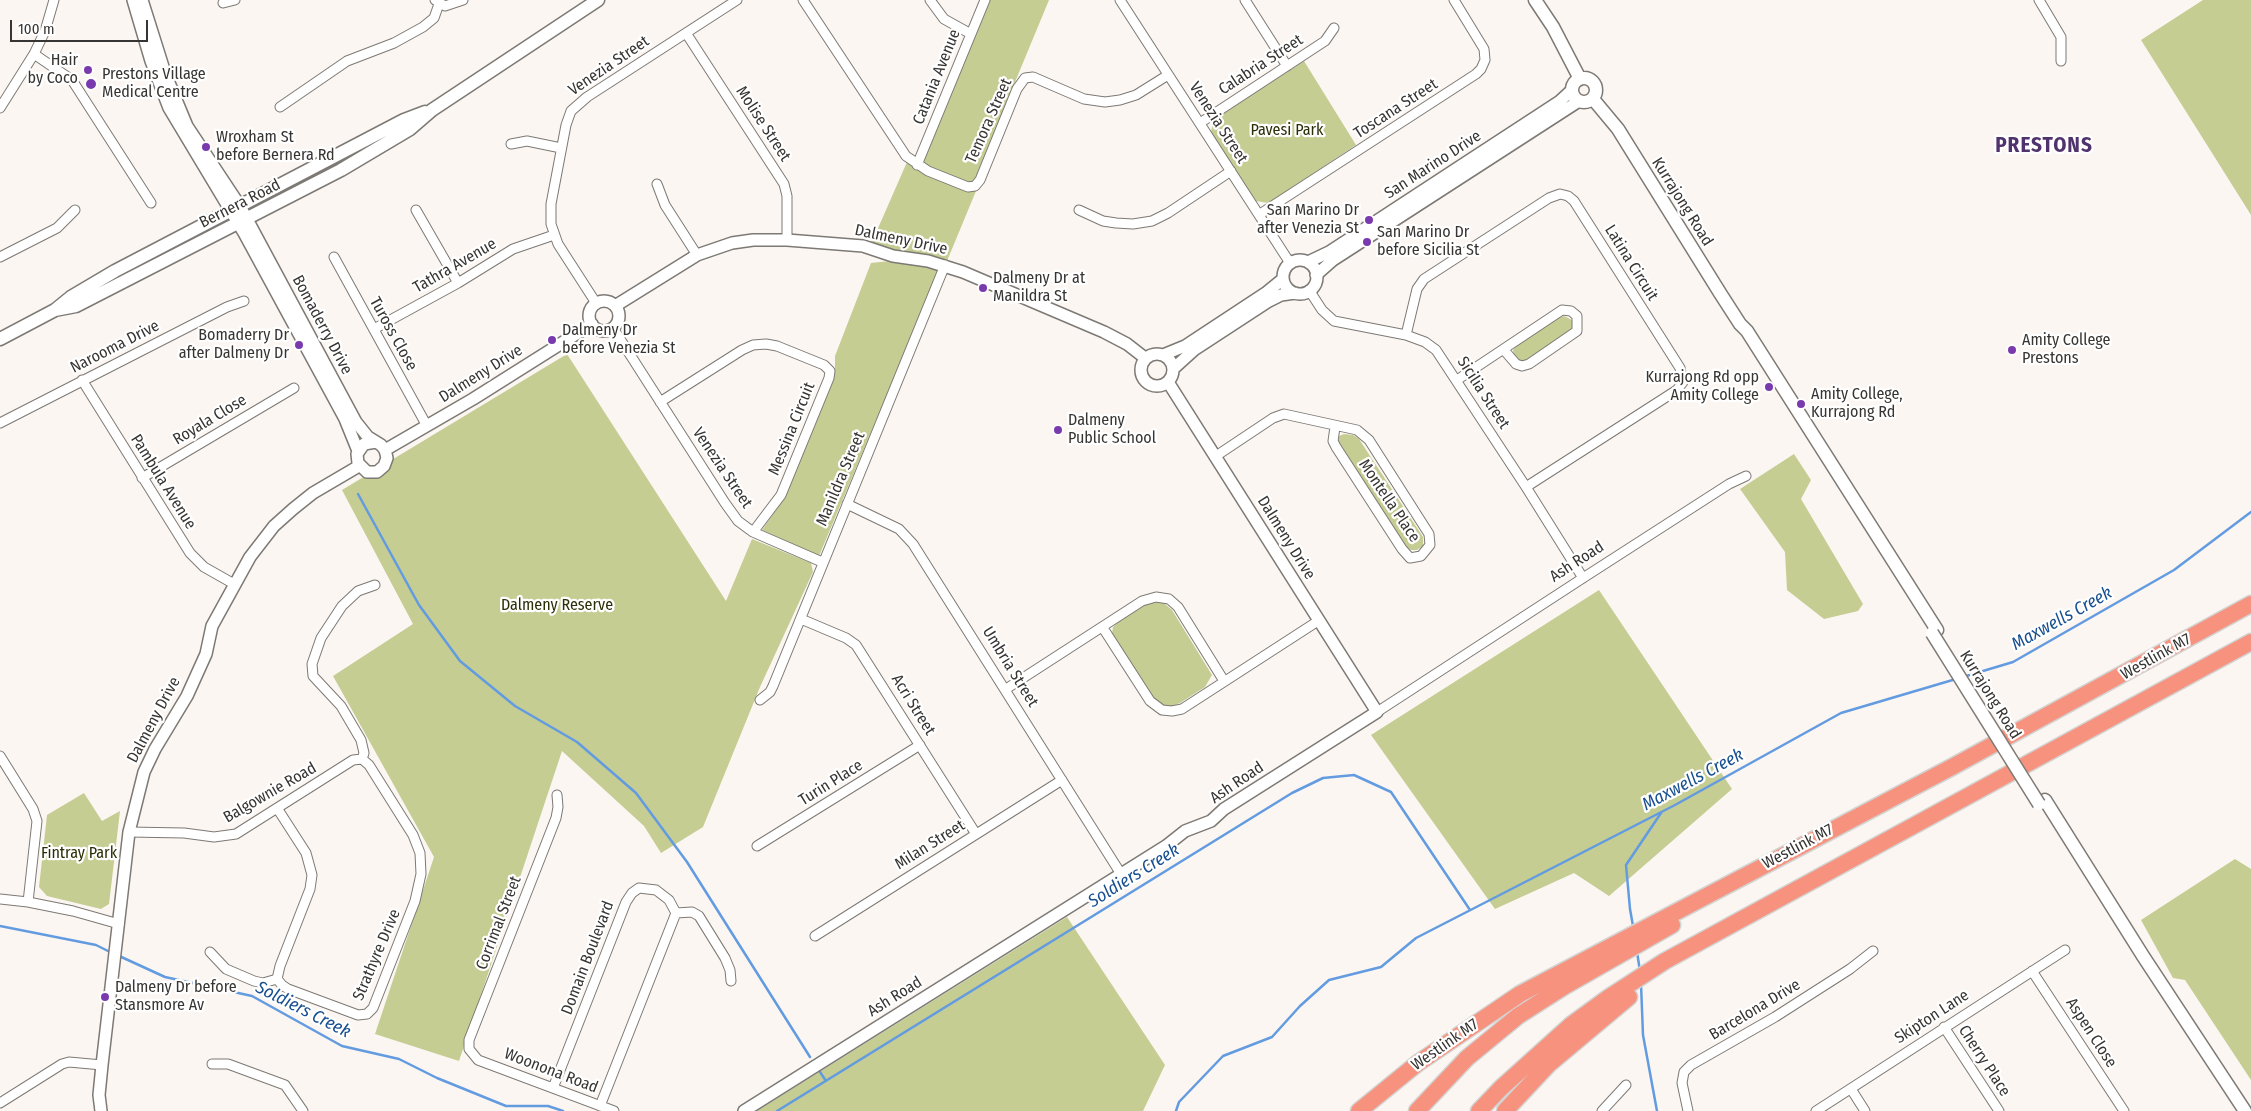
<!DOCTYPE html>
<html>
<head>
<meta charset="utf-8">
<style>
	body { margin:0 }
	#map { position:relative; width:2251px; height:1111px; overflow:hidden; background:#fbf6f1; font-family:"Fira Sans Condensed",sans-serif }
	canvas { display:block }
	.scale { position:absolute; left:10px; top:20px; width:138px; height:22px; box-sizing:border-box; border:2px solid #373533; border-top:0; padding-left:6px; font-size:15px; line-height:18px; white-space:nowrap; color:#373533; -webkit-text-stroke:4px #fff; paint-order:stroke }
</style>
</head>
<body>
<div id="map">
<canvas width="2251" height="1111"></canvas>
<div class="scale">100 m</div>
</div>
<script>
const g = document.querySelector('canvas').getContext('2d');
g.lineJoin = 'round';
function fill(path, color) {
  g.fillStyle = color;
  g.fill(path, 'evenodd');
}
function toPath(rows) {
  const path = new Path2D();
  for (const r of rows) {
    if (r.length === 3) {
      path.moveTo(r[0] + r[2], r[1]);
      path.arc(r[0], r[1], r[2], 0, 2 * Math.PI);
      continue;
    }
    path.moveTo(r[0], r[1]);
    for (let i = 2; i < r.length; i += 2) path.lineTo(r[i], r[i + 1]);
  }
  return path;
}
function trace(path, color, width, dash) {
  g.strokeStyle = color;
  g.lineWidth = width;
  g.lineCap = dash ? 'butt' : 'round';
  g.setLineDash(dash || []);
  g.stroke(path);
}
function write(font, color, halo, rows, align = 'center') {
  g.font = font + ' "Fira Sans Condensed",sans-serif';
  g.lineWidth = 4.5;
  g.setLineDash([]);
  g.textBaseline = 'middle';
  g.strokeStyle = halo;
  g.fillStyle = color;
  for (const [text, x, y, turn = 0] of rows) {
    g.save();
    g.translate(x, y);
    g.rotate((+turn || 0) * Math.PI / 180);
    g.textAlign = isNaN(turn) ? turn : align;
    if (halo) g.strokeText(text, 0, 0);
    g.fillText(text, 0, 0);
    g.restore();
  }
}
const green = toPath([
	[990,0,1049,0,974,181,965,182,929,169,922,163],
	[2203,0,2251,0,2251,215,2141,40],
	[1304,61,1356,145,1268,203,1256,201,1211,132,1214,119],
	[907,162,916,169,967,190,976,191,947,261,892,250,872,242],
	[890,261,926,266,939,270,819,556,762,530,783,500,835,370,835,356,871,263],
	[1564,316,1572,320,1573,328,1568,333,1527,360,1519,362,1514,357,1513,350,1517,345,1558,318],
	[567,354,726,601,752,539,811,563,813,572,760,687,703,827,661,853,644,826,562,751,459,1061,375,1034,434,857,333,676,413,624,342,490],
	[1344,434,1353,435,1359,439,1423,537,1423,546,1417,550,1411,550,1406,547,1339,442,1339,436],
	[1794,454,1811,480,1801,499,1863,604,1858,611,1824,619,1787,590,1785,552,1740,489],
	[1599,590,1732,789,1609,896,1574,873,1495,909,1371,735],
	[1154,602,1164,603,1172,610,1212,675,1205,687,1180,703,1170,707,1160,704,1150,697,1112,634,1113,627,1118,622,1145,605],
	[84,793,102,821,120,811,109,904,101,909,47,896,39,887,47,815],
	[2235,859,2251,869,2251,1080,2185,980,2173,978,2141,920],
	[1067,917,1165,1065,1143,1111,757,1111]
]);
const stream = toPath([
	[358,494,419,605,460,661,515,706,577,742,636,793,687,862,810,1057],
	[1963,677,2013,662,2174,570,2251,512],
	[0,926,96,945,112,953],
	[1633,926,1630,909,1626,865,1661,813],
	[1637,952,1640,971],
	[117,955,165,977,252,996,342,1046,399,1059,437,1078,506,1106,548,1106,563,1111],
	[1641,984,1643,1035,1657,1111],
	[820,1072,826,1081],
	[777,1111,1292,793,1323,778,1354,775,1391,792,1470,910],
	[1176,1111,1179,1102,1223,1056,1272,1037,1300,1006,1329,980,1381,967,1416,938,1675,805,1841,713,1956,679]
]);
const minor = toPath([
	[435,0,445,6,463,0],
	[803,0,906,156,928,171,968,187,975,186,980,180,1017,89,1025,78,1033,77,1084,99,1105,102,1120,100,1136,95,1168,75],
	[930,0,944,19,971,34],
	[1120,0,1290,263],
	[1245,0,1287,66],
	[2039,0,2061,37,2061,61],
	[223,3,235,0],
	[686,33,784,184,787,196,787,240],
	[34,54,72,80,151,203],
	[280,107,347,61,394,43,423,27,434,18,439,4],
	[0,108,34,54,45,31,54,0],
	[1200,123,1325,41,1334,28],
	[511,144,527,141,561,148],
	[917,165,985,0],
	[657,184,665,205,697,255],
	[416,210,458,283],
	[1079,210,1103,221,1116,223,1133,224,1152,221,1168,213,1231,171],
	[1260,214,1476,74,1481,69,1485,60,1484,49,1454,0],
	[0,257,57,228,75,210],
	[334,257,427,426],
	[1309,290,1322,310,1334,321,1406,335,1425,342,1436,350,1526,487,1583,578],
	[596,303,558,244,551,224,551,204,566,125,571,111,587,97,737,0],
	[613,328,725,503,738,521,753,532,822,562],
	[374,329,458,283,513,249,554,235],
	[1406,335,1417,289,1424,279,1549,198,1560,194,1568,196,1574,201,1680,368,1683,382,1677,390,1526,487],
	[82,380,190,553,204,567,234,584],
	[1457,380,1562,310,1571,311,1577,316,1577,331,1529,364,1522,366,1516,364,1504,350],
	[660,402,742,350,753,345,766,344,777,346,824,365,830,371,829,378,781,495,753,532],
	[0,423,227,307,244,301],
	[1216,456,1273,418,1284,414,1357,430,1369,440,1429,534,1430,545,1421,556,1410,558,1402,549,1336,447,1333,441,1335,427],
	[142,478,294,388],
	[847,504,899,529,913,544,1121,874],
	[801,619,846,638,856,645,976,834],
	[1103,628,1150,701,1162,710,1172,711,1182,709,1318,621],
	[1006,689,1142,601,1156,597,1169,599,1178,607,1224,681],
	[760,700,770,692,773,686,945,265],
	[1377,712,1583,578,1729,484,1746,476],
	[0,756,33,809,37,821,28,902],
	[362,759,364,753,361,740,341,706,313,676,312,664,321,638,342,606,358,591,375,585],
	[557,795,558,807,556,818,469,1040,469,1049,478,1060,614,1111],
	[277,808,306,853,312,875,310,889,280,966,277,979,282,985,288,989,358,1015,367,1014,373,1008,415,901,421,874,420,853,413,835,369,765,362,759],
	[129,832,184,833,214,837,236,834,353,760,362,759],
	[757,846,920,745],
	[0,899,28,902,73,911,119,924],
	[676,913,692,912,699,916,725,958,730,970,731,981],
	[815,936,1062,780],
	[210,952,226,969,254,981,263,983,277,979],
	[2032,971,2124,1111],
	[1944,1027,1999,1111],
	[212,1064,228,1064,285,1085,303,1111],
	[553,1088,626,902,632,893,639,888,656,890,669,900,676,913,600,1106],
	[1851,1089,1865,1111],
	[0,1103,62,1064,69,1062,102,1065],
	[1602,1111,1626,1085],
	[1688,1111,1682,1083,1684,1072,1691,1065,1775,1017,1850,969,1873,951],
	[1816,1111,2065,950]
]);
const tertiary = toPath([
	[133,0,151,61,169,108,244,233,345,419,358,451],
	[142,0,165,73,187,126,240,206,356,422,368,437,381,445,385,450,387,458,384,466,377,472,367,472,358,463,357,454,364,444,376,442],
	[1300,277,17],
	[1308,262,1329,252,1462,165,1560,101,1572,90],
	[1316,275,1333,260,1579,101],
	[604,316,15],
	[615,306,697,255,732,243,753,240,787,240,863,246,893,256,928,261,963,272,1104,332,1127,344,1145,358],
	[1157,370,16],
	[1163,355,1185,346,1267,292,1283,279],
	[1173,369,1194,350,1269,301,1281,295,1295,293],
	[385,450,473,399,592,324],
	[101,1111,99,1095,102,1065,129,832,144,772,155,749,187,696,206,654,212,626,250,557,274,526,293,509,313,493,359,466],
	[744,1111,1166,846,1185,831,1211,821,1224,809,1377,712,1168,382]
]);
const secondary = toPath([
	[1535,0,1553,27,1580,79],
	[1584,90,12],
	[1593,99,1618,129,1720,293,1740,324,1747,331,1937,630],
	[55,310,76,306,341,170,410,129,432,110,598,0],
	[0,339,55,310,71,297,115,271,404,120,425,112],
	[2045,800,2143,956,2245,1111]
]);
const motorway = toPath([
	[1359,1111,1418,1063,1520,994,1952,767,2251,604],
	[1417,1111,1467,1058,1518,1016,1565,986,1672,925],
	[1479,1111,1501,1088,1571,1025,1608,998,1665,961,2251,642],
	[1505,1111,1549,1064,1629,997]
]);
const secondaryBridge = toPath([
	[1932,633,2039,804]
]);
const markers = [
	[88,70,5,"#793aae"],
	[91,84,6,"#793aae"],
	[206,147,5,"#793aae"],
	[1369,220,5,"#793aae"],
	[1367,242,5,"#793aae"],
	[983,288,5,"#793aae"],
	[552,340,5,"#793aae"],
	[299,345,5,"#793aae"],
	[2012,350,5,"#793aae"],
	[1769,387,5,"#793aae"],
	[1801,404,5,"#793aae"],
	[1058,430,5,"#793aae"],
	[105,997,5,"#793aae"]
];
const poiNames = [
	["Hair",78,61,"right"],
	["by Coco",78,79,"right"],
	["Prestons Village",102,75],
	["Medical Centre",102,93],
	["Wroxham St",216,138],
	["before Bernera Rd",216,156],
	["San Marino Dr",1359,211,"right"],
	["after Venezia St",1359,229,"right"],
	["San Marino Dr",1377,233],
	["before Sicilia St",1377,251],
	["Dalmeny Dr at",993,279],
	["Manildra St",993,297],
	["Dalmeny Dr",562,331],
	["before Venezia St",562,349],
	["Bomaderry Dr",289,336,"right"],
	["after Dalmeny Dr",289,354,"right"],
	["Amity College",2022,341],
	["Prestons",2022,359],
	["Kurrajong Rd opp",1759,378,"right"],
	["Amity College",1759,396,"right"],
	["Amity College,",1811,395],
	["Kurrajong Rd",1811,413],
	["Dalmeny",1068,421],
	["Public School",1068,439],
	["Dalmeny Dr before",115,988],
	["Stansmore Av",115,1006]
];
const streetNames = [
	["Calabria Street",1261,65,-33],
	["Venezia Street",609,66,-34],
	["Catania Avenue",937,77,-68],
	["Toscana Street",1396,109,-33],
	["Temora Street",989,121,-66],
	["Venezia Street",1218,123,57],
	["Molise Street",763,124,57],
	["San Marino Drive",1433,165,-33],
	["Kurrajong Road",1682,202,58],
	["Bernera Road",240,204,-27],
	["Dalmeny Drive",901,240,12],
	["Latina Circuit",1631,263,58],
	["Tathra Avenue",455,266,-30],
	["Bomaderry Drive",322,325,62],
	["Tuross Close",393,334,61],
	["Narooma Drive",115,347,-27],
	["Dalmeny Drive",481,374,-32],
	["Sicilia Street",1483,393,57],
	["Royala Close",210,420,-31],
	["Messina Circuit",792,429,-68],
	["Venezia Street",722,468,56],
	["Manildra Street",841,479,-67],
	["Pambula Avenue",163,482,58],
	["Montella Place",1389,501,56],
	["Dalmeny Drive",1286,538,58],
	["Ash Road",1577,562,-33],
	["Westlink M7",2156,657,-29],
	["Umbria Street",1010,667,58],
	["Kurrajong Road",1990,695,58],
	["Acri Street",913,705,58],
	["Dalmeny Drive",154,720,-62],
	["Turin Place",831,783,-32],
	["Ash Road",1237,783,-34],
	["Balgownie Road",270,793,-30],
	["Milan Street",930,845,-32],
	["Westlink M7",1798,847,-28],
	["Corrimal Street",499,923,-69],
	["Strathyre Drive",377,955,-67],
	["Domain Boulevard",588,958,-69],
	["Ash Road",895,997,-32],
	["Barcelona Drive",1755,1010,-31],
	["Skipton Lane",1932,1017,-33],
	["Aspen Close",2091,1033,57],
	["Westlink M7",1445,1045,-35],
	["Cherry Place",1984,1061,57],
	["Woonona Road",551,1071,21]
];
const parkNames = [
	["Pavesi Park",1287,131],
	["Dalmeny Reserve",557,606],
	["Fintray Park",79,854]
];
const waterNames = [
	["Maxwells Creek",2062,619,-29],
	["Maxwells Creek",1693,780,-28],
	["Soldiers Creek",1134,876,-32],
	["Soldiers Creek",303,1010,27]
];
const districtNames = [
	["PRESTONS",2044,146]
];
fill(green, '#c5cd93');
trace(stream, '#639be1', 2.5);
trace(minor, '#7d7974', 11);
trace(tertiary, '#7d7974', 14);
trace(secondary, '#7d7974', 15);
trace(motorway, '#d3d3d2', 19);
trace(minor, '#fff', 9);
trace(tertiary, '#fff', 11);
trace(secondary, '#fff', 12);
trace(motorway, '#f7927e', 16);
trace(secondaryBridge, '#7d7974', 15, []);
trace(secondaryBridge, '#fff', 12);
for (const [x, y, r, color] of markers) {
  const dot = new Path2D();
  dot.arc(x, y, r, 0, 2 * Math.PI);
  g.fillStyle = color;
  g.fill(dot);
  trace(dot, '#fff', 2);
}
write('16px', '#373533', '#fff', poiNames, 'left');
write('16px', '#373533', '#fff', streetNames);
write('16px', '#2b2f06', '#fff', parkNames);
write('italic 18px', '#184f90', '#fff', waterNames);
g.letterSpacing = '1px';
write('bold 21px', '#50336d', '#fff', districtNames);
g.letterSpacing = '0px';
</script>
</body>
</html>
